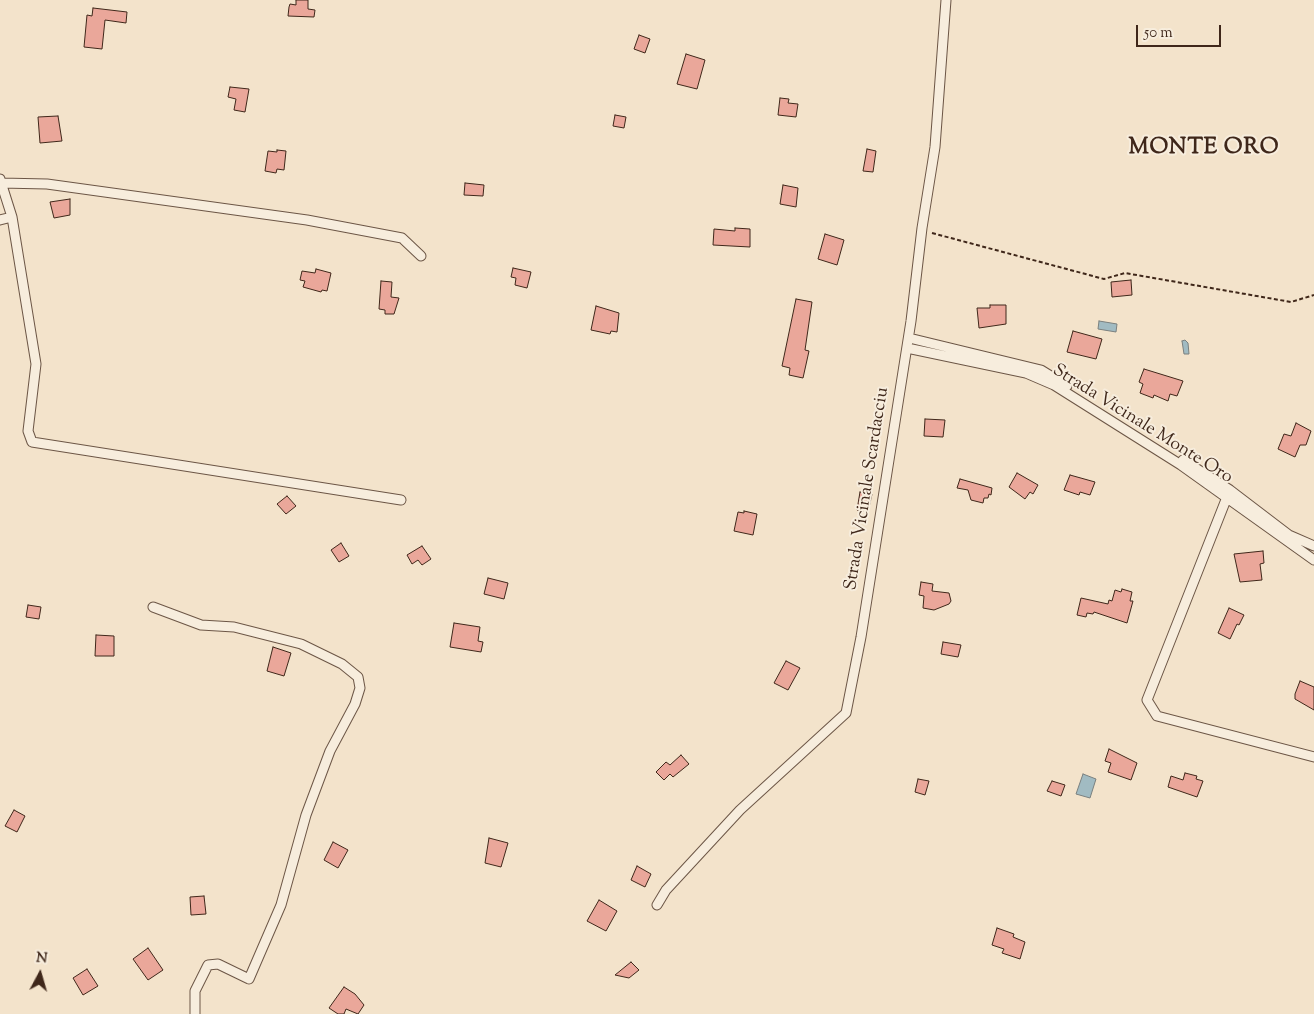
<!DOCTYPE html>
<html>
<head>
<meta charset="utf-8">
<style>
	body { margin:0 }
	#map { position:relative; width:1314px; height:1014px; overflow:hidden; background:#f3e3cb; font-family:"Sorts Mill Goudy",serif }
	canvas { display:block }
	.north { position:absolute; left:15px; top:949px; width:50px; height:50px; -webkit-text-stroke:4px #f7eddd; paint-order:stroke; rotate:6deg; font-size:14px; font-weight:700; line-height:20px; text-align:center; color:#3f271a }
	.north::after { content:''; display:block; margin:auto; width:18px; height:22px; background:#3f271a; clip-path:polygon(50% 0,100% 100%,50% 72%,0 100%) }
	.scale { position:absolute; left:1136px; top:25px; width:85px; height:22px; box-sizing:border-box; border:2px solid #3f271a; border-top:0; padding-left:6px; font-size:15px; line-height:18px; white-space:nowrap; color:#3f271a; -webkit-text-stroke:4px #f7eddd; paint-order:stroke }
</style>
</head>
<body>
<div id="map">
<canvas width="1314" height="1014"></canvas>
<div class="north">N</div>
<div class="scale">50 m</div>
</div>
<script>
const g = document.querySelector('canvas').getContext('2d');
g.lineJoin = 'round';
function fill(path, color) {
  g.fillStyle = color;
  g.fill(path, 'evenodd');
}
function toPath(rows) {
  const path = new Path2D();
  for (const r of rows) {
    path.moveTo(r[0], r[1]);
    for (let i = 2; i < r.length; i += 2) path.lineTo(r[i], r[i + 1]);
  }
  return path;
}
function trace(path, color, width, dash) {
  g.strokeStyle = color;
  g.lineWidth = width;
  g.lineCap = dash ? 'butt' : 'round';
  g.setLineDash(dash || []);
  g.stroke(path);
}
function write(font, color, halo, rows, align = 'center') {
  g.font = font + ' "Sorts Mill Goudy",serif';
  g.lineWidth = 4;
  g.setLineDash([]);
  g.textBaseline = 'middle';
  g.strokeStyle = halo;
  g.fillStyle = color;
  for (const [text, x, y, turn = 0] of rows) {
    g.save();
    g.translate(x, y);
    g.rotate((+turn || 0) * Math.PI / 180);
    g.textAlign = isNaN(turn) ? turn : align;
    if (halo) g.strokeText(text, 0, 0);
    g.fillText(text, 0, 0);
    g.restore();
  }
}
const water = toPath([
	[1099,321,1117,324,1116,332,1098,329,1099,321],
	[1182,341,1185,340,1188,343,1189,354,1184,354,1182,341],
	[1083,774,1096,779,1090,798,1076,794,1083,774]
]);
const building = toPath([
	[296,0,308,0,308,9,315,10,314,17,288,16,289,7,290,4,296,5,296,0],
	[93,8,127,12,126,23,105,20,102,49,84,47,87,15,92,16,93,8],
	[639,35,650,39,645,53,634,49,639,35],
	[686,54,705,60,697,89,677,84,686,54],
	[230,87,249,89,245,112,234,110,236,99,228,97,230,87],
	[780,98,789,99,788,103,798,104,796,117,778,115,780,98],
	[615,115,626,117,624,128,613,126,615,115],
	[58,116,62,141,40,143,38,117,58,116],
	[867,149,876,151,873,172,863,171,867,149],
	[277,150,286,151,284,170,277,169,276,173,265,171,268,151,277,152,277,150],
	[465,183,484,185,483,196,464,195,465,183],
	[783,185,798,188,796,207,780,204,783,185],
	[70,199,70,215,54,218,50,202,70,199],
	[735,228,750,229,750,247,713,245,714,229,735,231,735,228],
	[825,234,844,240,837,265,818,259,825,234],
	[513,268,531,272,527,288,515,285,516,278,511,277,513,268],
	[316,269,331,273,327,291,322,290,321,292,303,287,305,281,300,280,302,271,315,273,316,269],
	[1131,280,1132,295,1112,297,1111,282,1131,280],
	[381,281,392,282,391,297,399,298,394,314,385,314,385,310,379,309,381,281],
	[796,299,812,302,805,350,809,351,803,378,789,375,790,368,782,366,796,299],
	[990,305,1006,305,1006,324,979,328,977,308,990,308,990,305],
	[596,306,619,313,617,332,611,331,610,334,591,330,596,306],
	[1073,331,1102,339,1096,359,1067,352,1073,331],
	[1144,369,1183,381,1177,396,1170,394,1168,401,1154,395,1153,398,1140,393,1143,384,1139,382,1144,369],
	[925,419,945,420,943,437,924,436,925,419],
	[1296,423,1311,431,1306,445,1300,445,1295,457,1278,449,1284,434,1291,436,1296,423],
	[1017,473,1038,485,1033,494,1030,492,1025,499,1009,487,1017,473],
	[1070,475,1095,482,1090,495,1080,492,1079,495,1064,490,1070,475],
	[960,479,992,488,991,495,989,494,988,498,984,498,983,503,971,500,968,490,957,488,960,479],
	[860,492,872,494,868,512,857,510,860,492],
	[287,496,296,506,286,514,277,504,287,496],
	[744,511,757,514,753,535,734,531,738,512,744,513,744,511],
	[341,543,349,556,339,562,331,550,341,543],
	[422,546,431,559,422,565,418,560,412,564,407,555,422,546],
	[1263,551,1264,563,1260,564,1262,580,1240,582,1234,554,1263,551],
	[488,578,508,583,504,599,484,594,488,578],
	[921,582,933,584,932,591,949,593,951,601,949,604,934,610,923,608,924,596,919,595,921,582],
	[1122,589,1132,592,1130,601,1133,601,1127,623,1094,612,1093,614,1087,613,1086,617,1077,615,1081,598,1108,604,1109,600,1112,601,1115,590,1121,592,1122,589],
	[28,605,41,607,39,619,26,617,28,605],
	[1229,608,1244,615,1239,625,1237,624,1230,639,1218,633,1229,608],
	[454,623,480,627,478,641,483,642,481,652,450,647,454,623],
	[96,635,114,636,114,656,95,656,96,635],
	[943,642,961,645,958,657,941,654,943,642],
	[273,647,291,653,284,676,267,671,273,647],
	[786,661,800,668,788,690,774,683,786,661],
	[1300,681,1314,687,1314,710,1295,699,1295,694,1300,681],
	[1109,749,1137,763,1131,780,1108,772,1111,763,1105,761,1109,749],
	[681,755,689,764,673,777,670,774,664,780,656,772,666,762,670,765,681,755],
	[1185,773,1197,776,1196,779,1203,781,1197,797,1168,787,1171,776,1183,780,1185,773],
	[918,779,929,781,925,795,915,792,918,779],
	[1052,781,1065,785,1061,796,1047,791,1052,781],
	[14,810,25,816,17,832,5,826,14,810],
	[489,838,508,843,501,867,485,863,489,838],
	[333,842,348,850,338,868,324,860,333,842],
	[637,866,651,874,645,887,631,880,637,866],
	[204,896,206,914,191,915,190,897,204,896],
	[599,900,617,911,606,931,587,921,599,900],
	[997,928,1014,934,1013,937,1025,942,1020,959,1002,953,1004,949,992,945,997,928],
	[148,948,163,970,148,980,133,959,148,948],
	[631,962,639,970,629,978,615,975,631,962],
	[87,969,98,986,83,995,73,978,87,969],
	[344,987,355,994,364,1005,358,1014,346,1009,344,1014,338,1014,329,1008,344,987]
]);
const path = toPath([
	[932,233,1104,279,1125,273,1291,302,1314,295]
]);
const street = toPath([
	[1,183,47,184,307,220,402,238,421,256],
	[12,217,36,364,28,431,32,442,401,500],
	[0,220,12,217,0,179],
	[909,338,1041,370,1067,386],
	[907,348,1026,373,1054,385,1181,465,1314,560],
	[1183,460,1230,490,1289,535,1314,546],
	[1229,492,1147,700,1157,716,1314,757],
	[153,607,201,625,234,627,301,644,342,664,358,677,360,688,355,704,330,751,306,815,281,905,249,979,218,964,208,965,195,991,195,1014],
	[657,905,666,890,740,810,846,713,861,637,911,321,922,228,935,147,946,0]
]);
const streetNames = [
	["Strada Vicinale Monte Oro",1142,425,32],
	["Strada Vicinale Scardacciu",868,489,-81]
];
const districtNames = [
	["MONTE ORO",1204,149]
];
fill(water, '#a1bbc2');
trace(water, '#7a807f', 1);
fill(building, '#eaa79a');
trace(building, '#3f271a', 1);
trace(street, '#6c5646', 11);
trace(path, '#3f271a', 2, [4, 2.5]);
trace(street, '#f7eddd', 9);
write('18px', '#3f271a', '#f7eddd', streetNames);
g.letterSpacing = '1px';
write('bold 22px', '#3f271a', '#f7eddd', districtNames);
g.letterSpacing = '0px';
</script>
</body>
</html>
